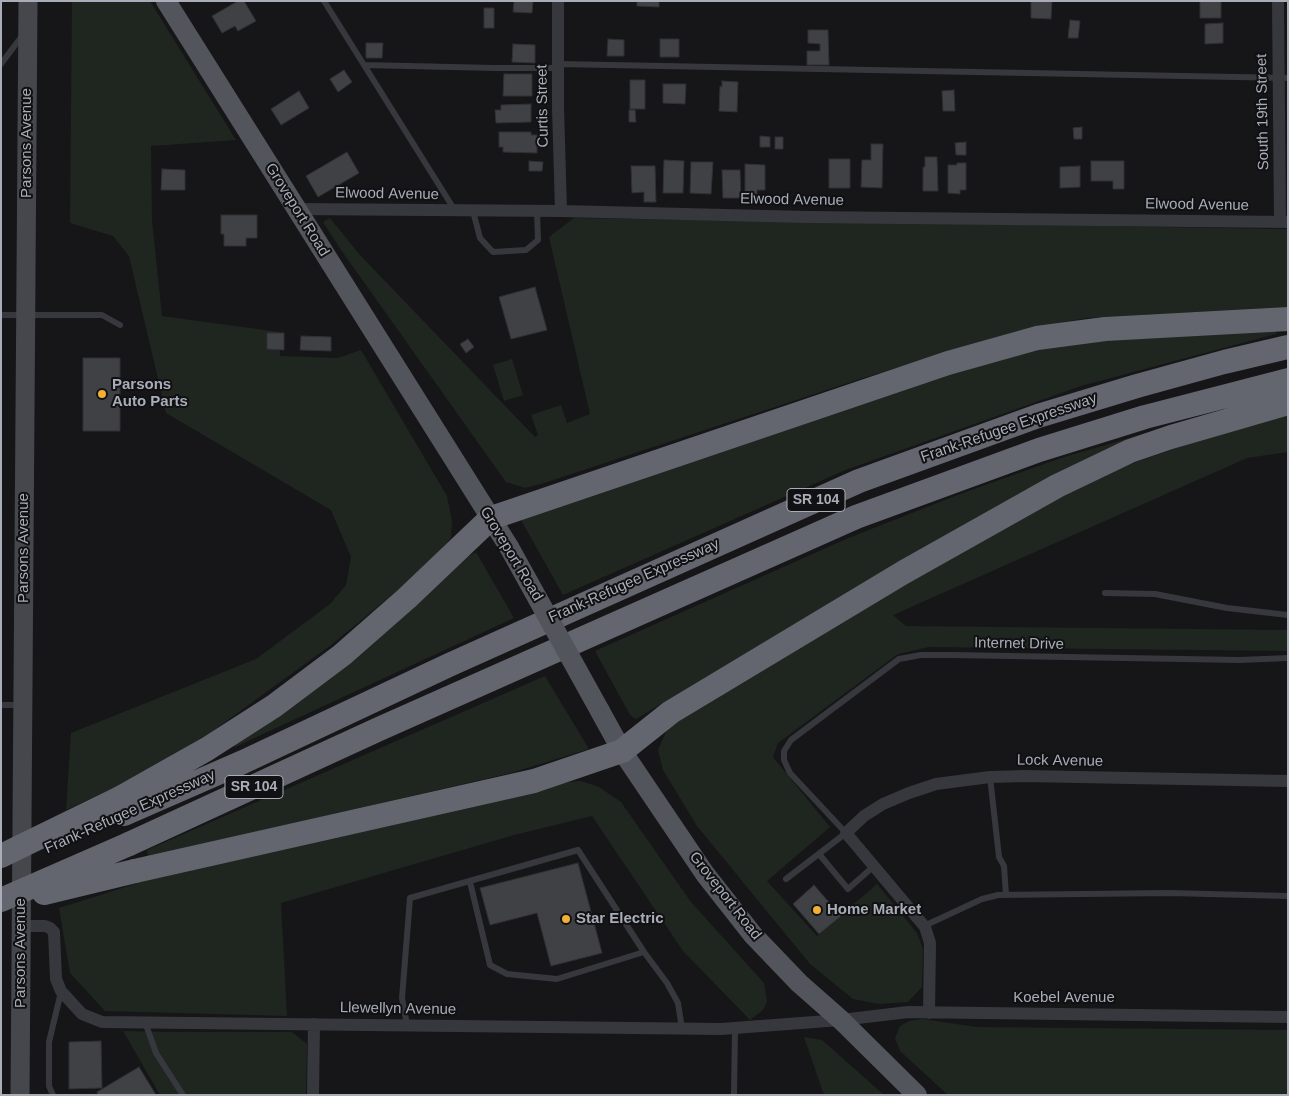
<!DOCTYPE html>
<html>
<head>
<meta charset="utf-8">
<style>
	body { margin:0 }
	#map { position:relative; width:1289px; height:1096px; overflow:hidden; background:#161618; font-family:Helvetica,sans-serif }
	canvas { display:block }
	.frame { position:absolute; inset:0; border:2px solid #a8adb8; pointer-events:none }
</style>
</head>
<body>
<div id="map">
<canvas width="1289" height="1096"></canvas>
<div class="frame"></div>
</div>
<script>
const g = document.querySelector('canvas').getContext('2d');
g.lineJoin = 'round';
function fill(path, color) {
  g.fillStyle = color;
  g.fill(path, 'evenodd');
}
function toPath(rows) {
  const path = new Path2D();
  for (const r of rows) {
    path.moveTo(r[0], r[1]);
    for (let i = 2; i < r.length; i += 2) path.lineTo(r[i], r[i + 1]);
  }
  return path;
}
function trace(path, color, width, dash) {
  g.strokeStyle = color;
  g.lineWidth = width;
  g.lineCap = dash ? 'butt' : 'round';
  g.setLineDash(dash || []);
  g.stroke(path);
}
function write(font, color, halo, rows, align = 'center') {
  g.font = font + ' Helvetica,sans-serif';
  g.lineWidth = 4;
  g.setLineDash([]);
  g.textBaseline = 'middle';
  g.strokeStyle = halo;
  g.fillStyle = color;
  for (const [text, x, y, turn = 0] of rows) {
    g.save();
    g.translate(x, y);
    g.rotate((+turn || 0) * Math.PI / 180);
    g.textAlign = isNaN(turn) ? turn : align;
    if (halo) g.strokeText(text, 0, 0);
    g.fillText(text, 0, 0);
    g.restore();
  }
}
const green = toPath([
	[72,1,150,1,236,140,151,146,152,220,162,316,279,332,280,356,338,358,361,350,447,496,452,521,451,538,431,563,331,645,210,733,131,780,66,810,71,733,256,659,330,604,346,585,351,557,331,510,166,413,129,256,113,236,70,223],
	[330,218,360,255,535,437,538,435,531,415,561,405,567,423,590,414,549,237,574,218,1288,229,1288,307,1086,318,1014,332,860,379,544,483,525,488,506,482,341,250,323,222],
	[1276,328,1276,334,1081,386,843,471,563,595,521,520,902,388,1029,349,1109,338],
	[512,359,523,395,504,401,493,365],
	[1288,413,1288,452,1247,458,893,615,906,626,1288,630,1288,651,929,647,898,654,778,743,773,757,830,827,767,881,817,936,877,884,917,933,923,949,922,987,908,1002,879,1004,853,999,810,964,697,826,663,770,658,750,671,720,845,617,1099,475,1226,431],
	[1153,431,775,636,636,719,630,715,595,651,846,539,960,494,1061,458],
	[476,552,514,618,235,747,232,740,459,561],
	[545,676,589,749,511,773,148,857,147,850],
	[581,781,599,787,621,802,691,902,764,983,767,1002,763,1010,750,1020,683,951,592,816,514,835,281,903,287,1016,105,1011,70,973,59,908,192,866,554,783],
	[922,1019,977,1027,1288,1030,1288,1095,948,1095,900,1051,895,1038,900,1026,909,1021],
	[123,1031,171,1032,292,1032,307,1044,306,1095,160,1095],
	[804,1037,822,1040,884,1095,824,1095]
]);
const building = toPath([
	[238,1,244,1,256,21,238,31,235,26,222,33,212,16,238,1],
	[514,1,533,1,532,13,513,12,514,1],
	[637,1,659,1,659,7,637,6,637,1],
	[1031,1,1052,1,1051,19,1031,18,1031,1],
	[1200,1,1221,1,1221,18,1200,18,1200,1],
	[484,8,494,8,494,28,484,28,484,8],
	[1070,20,1080,21,1078,38,1068,38,1070,20],
	[1223,23,1223,43,1205,44,1205,24,1223,23],
	[808,30,828,30,829,65,807,65,807,51,820,51,820,44,808,43,808,30],
	[608,39,624,40,624,56,607,56,608,39],
	[660,39,679,39,679,57,660,57,660,39],
	[366,43,383,43,382,58,366,58,366,43],
	[513,44,535,45,535,63,512,62,513,44],
	[344,70,352,82,338,92,330,79,344,70],
	[504,74,532,74,532,96,503,96,504,74],
	[630,80,645,80,645,109,630,109,630,80],
	[722,81,738,82,737,112,719,111,720,86,722,87,722,81],
	[663,84,686,84,685,104,663,103,663,84],
	[954,90,955,111,943,111,942,91,954,90],
	[299,91,309,108,281,125,271,109,299,91],
	[531,104,531,122,496,123,495,110,501,110,501,105,531,104],
	[629,110,635,110,636,122,629,122,629,110],
	[1082,127,1082,139,1074,139,1073,128,1082,127],
	[499,132,531,132,531,135,537,135,537,153,503,152,503,147,499,147,499,132],
	[760,136,770,137,770,147,760,147,760,136],
	[775,137,783,137,783,149,775,149,775,137],
	[966,142,966,155,956,155,955,143,966,142],
	[871,144,883,144,882,188,861,187,862,160,871,160,871,144],
	[347,152,359,173,318,197,306,176,347,152],
	[925,157,937,157,938,191,923,191,923,167,925,167,925,157],
	[829,159,850,159,850,188,829,188,829,159],
	[664,160,684,161,683,193,663,193,664,160],
	[529,161,543,162,542,171,529,171,529,161],
	[1091,161,1124,161,1124,189,1113,189,1113,181,1091,181,1091,161],
	[691,162,713,162,711,194,690,193,691,162],
	[957,163,966,163,966,190,960,190,960,194,948,193,948,165,957,165,957,163],
	[745,164,765,165,765,190,757,190,757,195,745,195,745,164],
	[631,166,655,166,656,202,644,202,644,192,632,193,631,166],
	[1080,166,1080,187,1060,188,1060,167,1080,166],
	[162,169,185,170,185,190,161,190,162,169],
	[722,170,740,170,741,198,723,198,722,170],
	[221,215,257,215,257,238,246,238,246,246,224,246,224,234,221,234,221,215],
	[535,287,547,330,511,339,499,297,535,287],
	[267,333,284,333,284,350,267,349,267,333],
	[301,336,331,337,331,351,300,350,301,336],
	[468,339,474,347,466,353,460,344,468,339],
	[83,358,120,358,120,431,83,431,83,358],
	[578,863,602,953,551,966,537,913,490,925,480,888,578,863],
	[814,885,841,916,819,934,793,904,814,885],
	[101,1041,102,1088,69,1089,69,1042,101,1041],
	[139,1067,156,1095,98,1095,97,1092,139,1067]
]);
const lane = toPath([
	[324,1,454,209],
	[1,64,22,36],
	[558,64,1288,78],
	[364,65,495,68,558,68],
	[473,211,480,238,493,252,526,250,538,240,537,211],
	[1,315,102,315,120,325],
	[1105,593,1155,594,1227,608,1288,615],
	[1,705,20,705],
	[990,777,999,857,1004,866,1006,895],
	[819,854,848,889,874,866],
	[786,879,846,833,790,773,784,760,784,751,791,740,899,659,921,655,952,655,1240,660,1288,658],
	[470,882,490,965,507,974,557,979,644,952],
	[924,926,982,899,998,895,1169,893,1288,896],
	[145,1022,156,1053,183,1095],
	[407,1025,402,998,410,898,578,850,644,952,667,983,678,1003,682,1029],
	[53,1095,49,1086,49,1042,61,992],
	[734,1095,735,1028]
]);
const street = toPath([
	[558,1,558,107,561,211],
	[1278,1,1280,222],
	[296,209,561,211,808,217,1288,222],
	[22,926,45,926,50,928,54,932,56,979,61,991,82,1014,102,1022,721,1029,841,1020,908,1012,1288,1017],
	[929,1013,930,943,925,927,846,833,864,816,883,804,909,793,936,784,990,777,1025,776,1288,781],
	[313,1095,314,1024]
]);
const secondary = toPath([
	[20,1095,28,1]
]);
const primary = toPath([
	[166,1,509,547],
	[600,711,622,751,705,874,753,935,799,983,841,1020,917,1095]
]);
const highway = toPath([
	[122,797,207,749,274,706,342,655,407,598,491,518,948,363,1037,338,1105,329,1288,319],
	[124,814,243,762,449,665,859,481,1038,416,1137,386,1224,362,1288,347],
	[129,844,379,729,856,517,1039,450,1145,417,1288,380],
	[135,871,534,781,622,751,671,712,904,572,1057,486,1130,451,1171,437,1288,403]
]);
const primaryBridge = toPath([
	[509,547,600,711]
]);
const highwayBridge = toPath([
	[1,856,122,797],
	[44,893,135,871],
	[1,900,129,844]
]);
const markers = [
	[102,394,5,"#f2b134"],
	[817,910,5,"#f2b134"],
	[566,919,5,"#f2b134"]
];
const shields = [
	[816,500,58],
	[254,787,58]
];
const shieldNames = [
	["SR 104",816,500],
	["SR 104",254,787]
];
const streetNames = [
	["Curtis Street",543,106,-91],
	["South 19th Street",1263,112,-91],
	["Parsons Avenue",27,143,-90],
	["Elwood Avenue",387,194,1],
	["Elwood Avenue",792,200,1],
	["Elwood Avenue",1197,205,1],
	["Groveport Road",297,210,58],
	["Frank-Refugee Expressway",1009,428,-19],
	["Parsons Avenue",24,548,-90],
	["Groveport Road",511,554,59],
	["Frank-Refugee Expressway",634,581,-24],
	["Internet Drive",1019,644,1],
	["Lock Avenue",1060,761,1],
	["Frank-Refugee Expressway",130,812,-24],
	["Groveport Road",725,896,52],
	["Parsons Avenue",21,953,-90],
	["Koebel Avenue",1064,998],
	["Llewellyn Avenue",398,1009,1]
];
const poiNames = [
	["Parsons",112,385],
	["Auto Parts",112,402],
	["Home Market",827,910],
	["Star Electric",576,919]
];
fill(green, '#1e261f');
fill(building, '#404145');
trace(building, '#303034', 1);
trace(lane, '#37383d', 6);
trace(street, '#37383d', 12);
trace(secondary, '#45474d', 19);
trace(primary, '#53555c', 20);
trace(highway, '#63666e', 24);
trace(primaryBridge, '#53555c', 20);
trace(highwayBridge, '#63666e', 24);
for (const [x, y, r, color] of markers) {
  const dot = new Path2D();
  dot.arc(x, y, r, 0, 2 * Math.PI);
  g.fillStyle = color;
  g.fill(dot);
  trace(dot, '#111113', 2);
}
for (const [x, y, w] of shields) {
  const box = new Path2D();
  box.roundRect(x - w / 2, y - 11.5, w, 23, 4);
  g.fillStyle = '#111113';
  g.fill(box);
  trace(box, '#a8adb8', 1);
}
write('bold 14px', '#a8adb8', null, shieldNames);
write('15px', '#a8adb8', '#111113', streetNames);
write('bold 15px', '#a8adb8', '#111113', poiNames, 'left');
</script>
</body>
</html>
